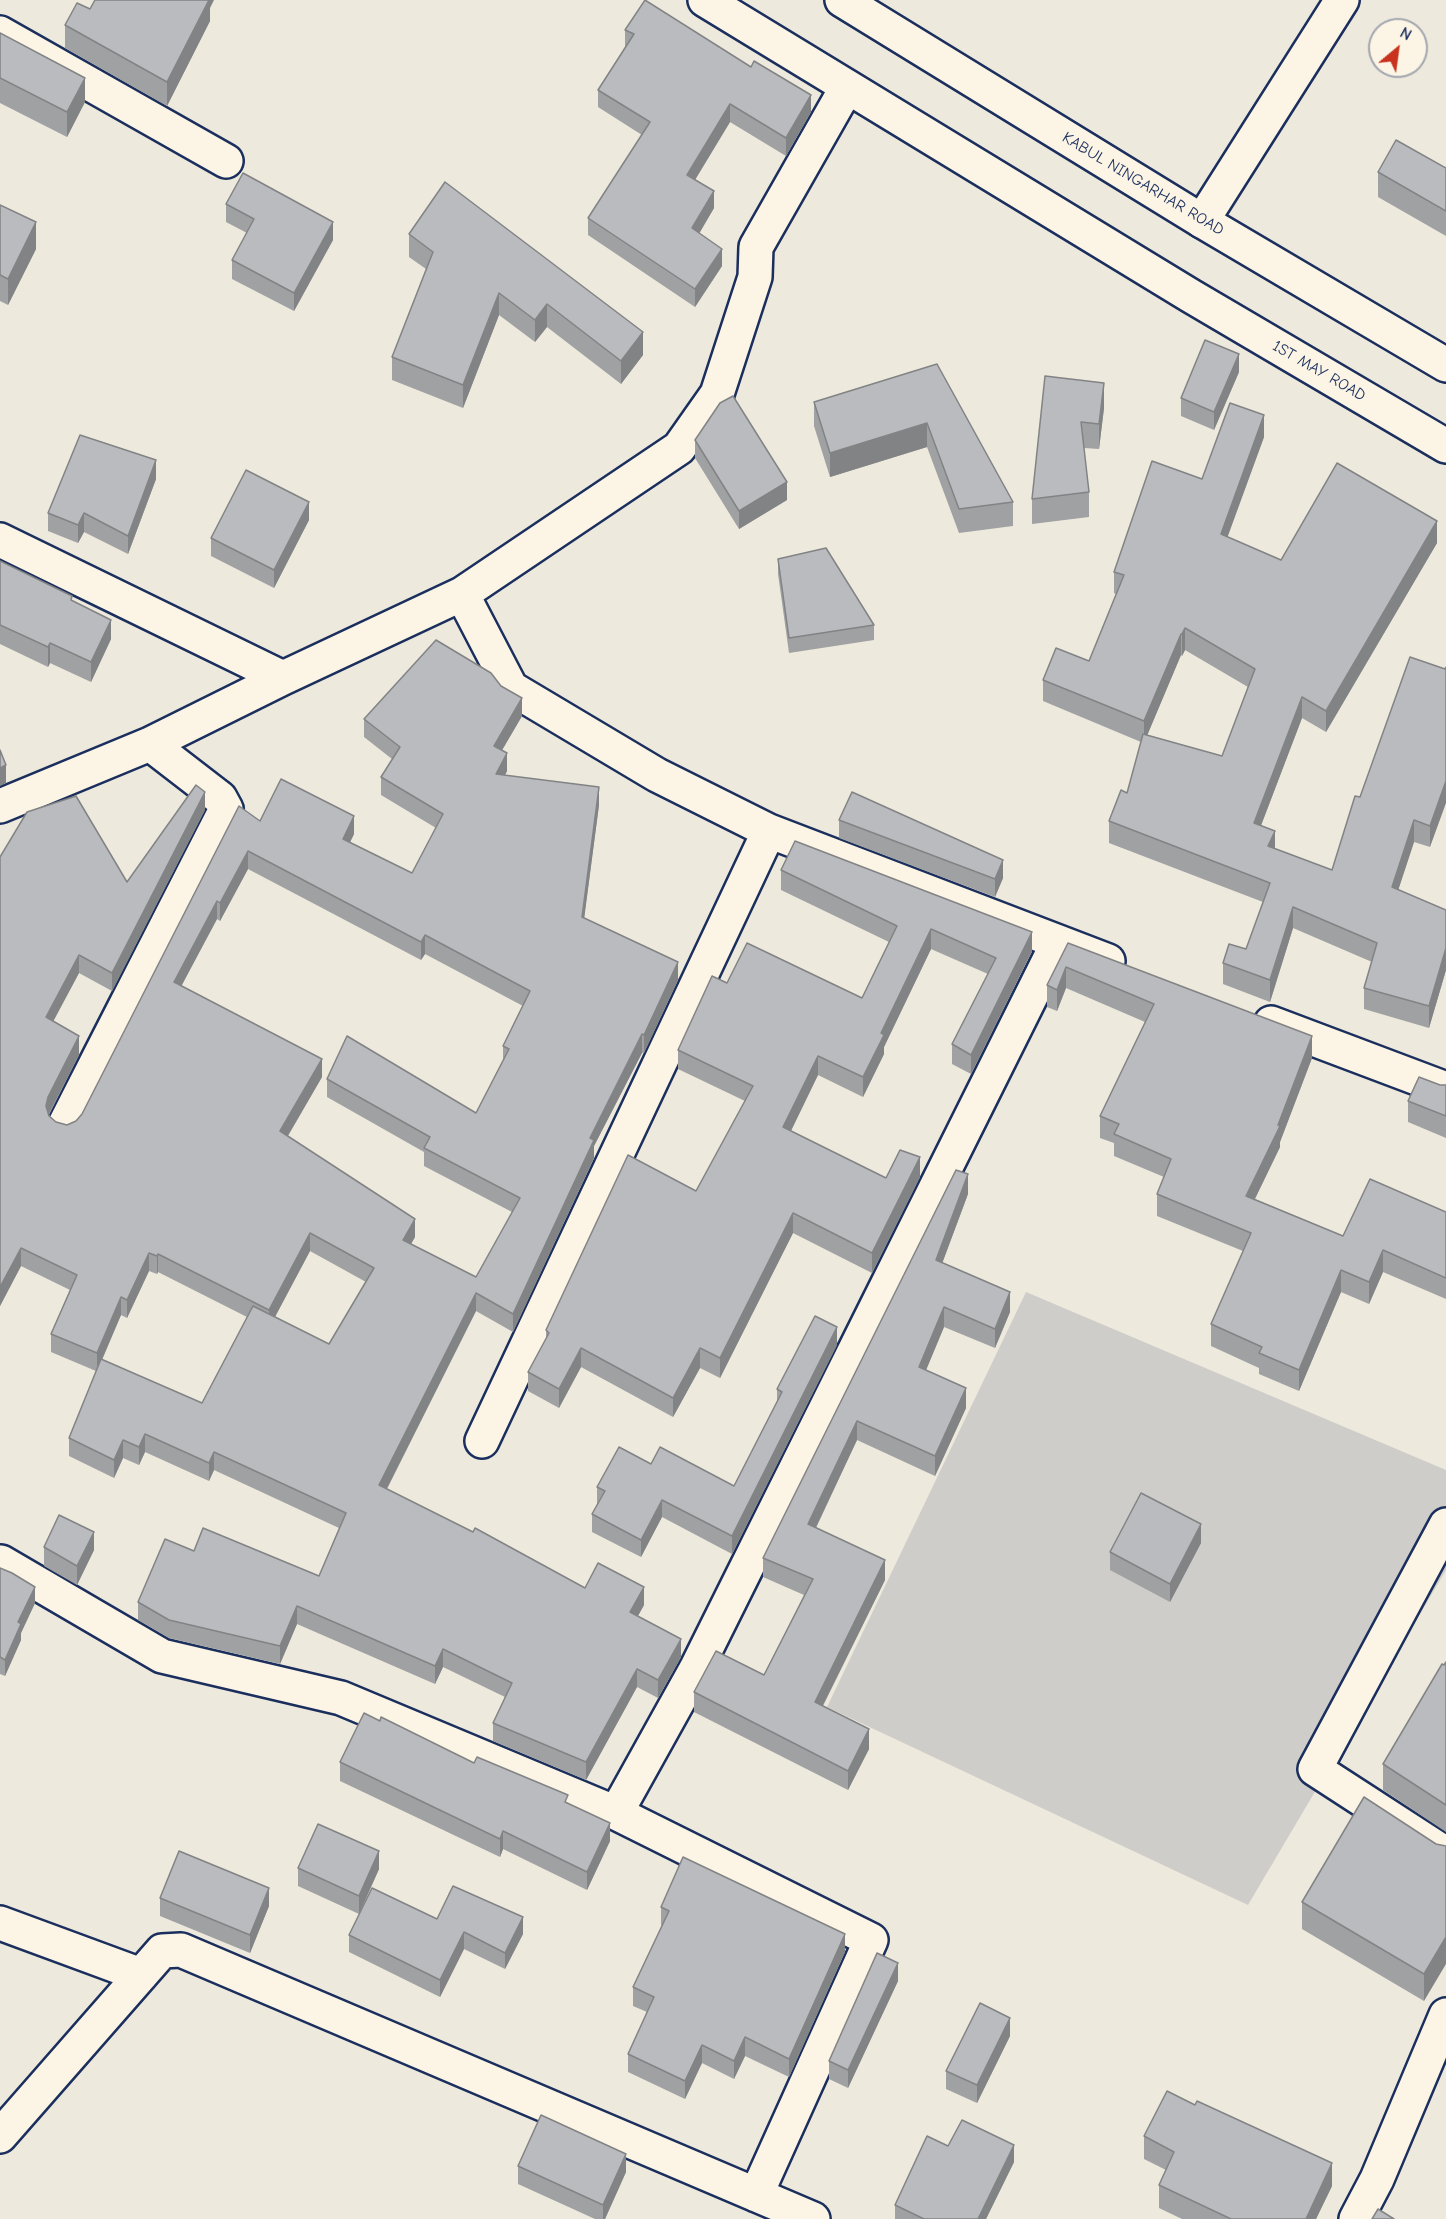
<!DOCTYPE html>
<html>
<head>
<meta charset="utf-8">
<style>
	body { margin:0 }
	#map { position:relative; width:1446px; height:2219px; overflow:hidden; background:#eee9dd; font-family:"Comic Neue",sans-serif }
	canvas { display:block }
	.north { position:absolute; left:1368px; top:18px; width:60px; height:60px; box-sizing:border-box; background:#fcf5e5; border:2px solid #a2a6af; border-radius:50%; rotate:29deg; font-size:16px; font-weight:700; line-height:24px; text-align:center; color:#1b2f5e }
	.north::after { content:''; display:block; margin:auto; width:21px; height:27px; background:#c8321e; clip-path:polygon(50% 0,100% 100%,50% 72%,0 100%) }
</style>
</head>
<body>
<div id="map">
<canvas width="1446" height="2219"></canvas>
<div class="north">N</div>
</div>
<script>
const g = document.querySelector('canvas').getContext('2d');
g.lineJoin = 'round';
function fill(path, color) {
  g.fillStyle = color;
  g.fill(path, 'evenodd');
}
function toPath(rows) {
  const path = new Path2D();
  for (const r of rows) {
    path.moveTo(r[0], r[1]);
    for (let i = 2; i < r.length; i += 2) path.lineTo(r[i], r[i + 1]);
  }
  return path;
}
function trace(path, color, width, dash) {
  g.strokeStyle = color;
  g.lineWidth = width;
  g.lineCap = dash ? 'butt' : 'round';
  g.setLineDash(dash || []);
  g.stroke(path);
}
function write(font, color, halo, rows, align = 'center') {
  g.font = font + ' "Comic Neue",sans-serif';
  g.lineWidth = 6;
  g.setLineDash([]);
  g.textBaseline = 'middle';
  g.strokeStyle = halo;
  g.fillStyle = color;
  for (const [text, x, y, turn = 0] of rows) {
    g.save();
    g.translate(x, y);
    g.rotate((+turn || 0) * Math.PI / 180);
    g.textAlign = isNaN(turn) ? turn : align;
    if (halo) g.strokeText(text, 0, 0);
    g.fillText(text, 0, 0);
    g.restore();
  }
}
const green = toPath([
	[1026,1292,1446,1470,1446,1570,1248,1905,827,1707]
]);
const minor = toPath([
	[0,33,226,161],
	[1202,221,1342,0],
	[0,540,283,678],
	[462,594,511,688,657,775,769,831,1108,961],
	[0,806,150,744,283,678,462,594,679,448,717,394,755,277,756,247,847,87],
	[1271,1023,1446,1089],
	[65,1124,226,809,220,798,150,744],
	[482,1441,769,831],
	[1446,1525,1315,1769,1446,1854],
	[1,1562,162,1656,341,1698,616,1813,871,1940,756,2195],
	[616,1813,696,1669,1058,942],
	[0,1923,141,1975],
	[0,2136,162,1951,181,1950,813,2219],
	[1356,2219,1377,2179,1446,2015]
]);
const highway = toPath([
	[705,0,1191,296,1446,446],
	[842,0,1202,221,1446,365]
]);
const wall = toPath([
	[210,8,210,21,167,106,65,48,65,25,90,9],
	[625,30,811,112,786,156,730,122,695,180,714,208,699,233,722,266,695,307,588,235,588,218,642,135,598,107,598,90,625,47],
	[0,33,85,102,67,137,0,103],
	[1446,168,1446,236,1378,197,1378,172],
	[445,182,643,355,621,384,547,327,535,342,499,315,463,408,392,380,392,357,426,269,409,257,409,234],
	[226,204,333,240,294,311,232,279,232,260,247,233,226,222],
	[0,205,36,249,8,305,0,301],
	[937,364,1013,502,1013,526,959,533,927,447,830,477,814,426,814,402],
	[1239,372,1214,430,1181,416,1181,398],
	[1045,376,1104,408,1099,449,1084,448,1089,492,1089,517,1032,524,1032,499],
	[1264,437,1227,537,1281,560,1437,543,1326,732,1302,718,1261,825,1275,849,1332,870,1360,797,1445,669,1430,847,1414,842,1398,890,1446,910,1446,970,1429,1028,1364,1009,1364,988,1372,962,1293,928,1270,1002,1223,984,1223,963,1246,949,1263,902,1109,843,1109,821,1127,793,1141,742,1043,701,1043,680,1089,661,1116,594,1114,593,1114,572,1202,479],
	[1185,650,1248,687,1222,756,1147,735,1181,655,1182,656],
	[695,440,787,500,739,529,695,458],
	[156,479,128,554,84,532,78,543,48,531,48,513],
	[309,520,274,588,211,556,211,538],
	[778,559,874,625,874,640,789,653,778,574],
	[0,561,72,601,111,639,91,682,50,663,48,667,0,644],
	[522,716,502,750,507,771,505,775,599,805,584,918,678,980,644,1053,642,1053,594,1146,594,1158,513,1332,476,1311,387,1489,585,1588,644,1605,638,1616,681,1657,658,1698,637,1687,586,1780,493,1741,493,1723,505,1697,443,1667,435,1684,297,1624,280,1664,169,1638,138,1620,138,1602,194,1551,319,1576,339,1528,214,1470,209,1481,145,1452,139,1465,123,1458,114,1478,69,1456,69,1438,96,1371,51,1352,51,1334,70,1290,21,1266,0,1306,0,857,127,882,205,810,112,991,79,973,53,1021,79,1055,49,1115,56,1122,67,1125,76,1121,82,1114,260,821,354,834,350,842,412,873,436,828,381,795,381,777,392,759,364,737,364,719],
	[248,869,421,960,425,954,523,1006,503,1046,503,1060,476,1113,327,1079,327,1097,424,1152,424,1166,512,1212,476,1277,411,1244,415,1237,288,1136,322,1077,181,986,217,919,220,921],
	[310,1251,366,1282,329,1344,275,1317],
	[149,1271,157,1274,158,1272,247,1317,202,1403,102,1360,121,1315,127,1318],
	[839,820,1003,878,995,897,839,838],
	[781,870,1032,951,971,1074,952,1064,952,1044,988,974,931,949,884,1047,884,1054,863,1097,818,1075,791,1131,886,1178,920,1177,872,1273,793,1233,720,1378,700,1368,673,1417,581,1367,559,1408,528,1391,528,1372,546,1340,546,1330,696,1191,745,1101,678,1069,678,1050,727,983,862,998,889,942,781,890],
	[1068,943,1312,1058,1280,1142,1280,1147,1255,1199,1343,1236,1446,1212,1446,1299,1383,1272,1369,1304,1341,1292,1299,1391,1259,1374,1259,1368,1211,1346,1211,1324,1243,1251,1157,1216,1157,1194,1164,1177,1114,1156,1114,1143,1100,1138,1100,1116,1145,1022,1066,988,1057,1011,1047,1007,1047,985],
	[1440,1085,1446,1085,1446,1138,1408,1122,1408,1101],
	[968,1194,942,1263,1010,1312,995,1348,944,1327,926,1370,966,1408,935,1476,857,1440,816,1528,885,1580,823,1706,869,1749,848,1790,694,1712,694,1692,764,1675,804,1595,763,1577,763,1558],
	[837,1345,732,1554,662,1517,641,1557,592,1532,592,1514,597,1504,597,1487,651,1464,734,1486,777,1402,777,1389],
	[1201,1543,1170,1602,1110,1570,1110,1552],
	[44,1547,94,1550,77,1585,44,1566],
	[0,1568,35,1603,21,1633,21,1640,5,1676,0,1674],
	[1446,1662,1446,1832,1383,1790,1383,1764],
	[340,1762,474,1763,568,1803,610,1841,587,1890,503,1849,500,1857,340,1781],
	[1436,1844,1444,1846,1424,2001,1302,1929,1302,1902],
	[298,1868,379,1869,359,1914,298,1886],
	[160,1898,269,1906,250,1953,160,1916],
	[661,1907,845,1952,789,2077,745,2056,734,2079,702,2063,685,2099,628,2072,628,2054,647,2012,633,2006,633,1987,662,1926,661,1925],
	[437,1919,523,1934,505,1969,464,1949,440,1997,349,1952,349,1935],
	[898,1981,848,2088,829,2079,829,2061],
	[1010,2036,977,2103,946,2089,946,2071],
	[1195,2105,1332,2186,1316,2219,1182,2219,1159,2208,1159,2185,1166,2170,1144,2159,1144,2136],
	[1014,2162,986,2219,895,2219,895,2205],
	[518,2166,626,2172,605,2219,595,2219,518,2184]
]);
const shadedWall = toPath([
	[206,0,214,0,210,8,210,21,167,106,167,82],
	[85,78,85,102,67,137,67,112],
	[811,95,811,112,786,156,786,138],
	[730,104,730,122,687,193,687,175],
	[714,191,714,208,692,246,692,228],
	[36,222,36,249,8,305,8,279],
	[333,222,333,240,294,311,294,293],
	[722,249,722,266,695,307,695,289],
	[499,293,499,315,463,408,463,385],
	[547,304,547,327,535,342,535,320],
	[643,332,643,355,621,384,621,361],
	[1239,354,1239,372,1214,430,1214,412],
	[1104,383,1104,408,1099,449,1099,424],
	[1264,415,1264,437,1221,555,1221,534],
	[927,423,927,447,830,477,830,453],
	[156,460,156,479,128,554,128,536],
	[787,482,787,500,739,529,739,511],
	[309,502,309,520,274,588,274,570],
	[84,513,84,532,78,543,78,525],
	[1437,521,1437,543,1326,732,1326,711],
	[111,620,111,639,91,682,91,662],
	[1185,628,1185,650,1182,656,1182,634],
	[1181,634,1181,655,1144,743,1144,721],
	[50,643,50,663,48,667,48,647],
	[1302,697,1302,718,1254,844,1254,823],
	[522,698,522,716,494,764,494,746],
	[507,753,507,771,496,792,496,774],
	[6,765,6,783,0,786,0,768],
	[1446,781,1446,803,1430,847,1430,826],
	[599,787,599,805,582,935,582,917],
	[205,792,205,810,112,991,112,973],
	[354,816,354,834,343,857,343,839],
	[1414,820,1414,842,1392,909,1392,887],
	[1275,831,1275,852,1268,846],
	[248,851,248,869,220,921,220,903],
	[1003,860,1003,878,995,897,995,879],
	[217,901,217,919,174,1000,174,982],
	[1293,907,1293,928,1270,1002,1270,980],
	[931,929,931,949,884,1047,884,1054,863,1097,863,1077,881,1033],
	[1032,932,1032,951,971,1074,971,1055],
	[425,935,425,954,421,960,421,942],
	[1446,948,1446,970,1429,1028,1429,1006],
	[79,955,79,973,46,1035,46,1017],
	[678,962,678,980,644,1053,644,1035],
	[1066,967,1066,988,1057,1011,1057,990],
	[642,1034,642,1053,594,1146,594,1158,513,1332,513,1314,590,1138],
	[79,1036,79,1055,48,1115,46,1106,48,1097],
	[1312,1036,1312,1058,1280,1142,1280,1147,1246,1217,1246,1196,1278,1125],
	[818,1056,818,1075,783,1147,783,1127],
	[322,1059,322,1077,280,1149,280,1131],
	[920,1157,920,1177,872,1273,872,1253],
	[968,1174,968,1194,936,1280,936,1260],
	[793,1213,793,1233,720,1378,720,1358],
	[415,1219,415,1237,403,1258,403,1240],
	[310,1233,310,1251,269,1328,269,1310],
	[21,1248,21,1266,0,1306,0,1287],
	[1383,1250,1383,1272,1369,1304,1369,1282],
	[149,1253,149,1271,127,1318,127,1300],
	[158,1254,158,1272,157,1274,157,1256],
	[1341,1270,1341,1292,1299,1391,1299,1370],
	[1010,1292,1010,1312,995,1348,995,1329],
	[476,1293,476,1311,379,1504,379,1485],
	[121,1297,121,1315,97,1371,97,1353],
	[944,1307,944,1327,919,1387,919,1367],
	[837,1327,837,1345,732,1554,732,1536],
	[581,1348,581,1367,559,1408,559,1389],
	[700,1348,700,1368,673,1417,673,1398],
	[966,1388,966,1408,935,1476,935,1456],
	[857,1421,857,1440,808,1544,808,1524],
	[145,1434,145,1452,139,1465,139,1447],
	[123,1440,123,1458,114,1478,114,1460],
	[214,1452,214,1470,209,1481,209,1463],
	[662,1500,662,1517,641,1557,641,1540],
	[1201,1524,1201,1543,1170,1602,1170,1584],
	[94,1532,94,1550,77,1585,77,1566],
	[885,1560,885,1580,815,1721,815,1702],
	[35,1587,35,1603,21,1633,21,1640,5,1676,5,1660,18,1622],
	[644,1587,644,1605,630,1630,630,1612],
	[297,1606,297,1624,280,1664,280,1646],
	[681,1639,681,1657,658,1698,658,1680],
	[443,1649,443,1667,435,1684,435,1666],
	[637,1669,637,1687,586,1780,586,1762],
	[869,1729,869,1749,848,1790,848,1771],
	[610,1823,610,1841,587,1890,587,1872],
	[503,1831,503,1849,500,1857,500,1839],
	[379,1851,379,1869,359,1914,359,1896],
	[269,1888,269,1906,250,1953,250,1935],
	[523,1917,523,1934,505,1969,505,1953],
	[464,1932,464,1949,440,1997,440,1980],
	[845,1934,845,1952,789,2077,789,2059],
	[1446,1937,1446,1964,1424,2001,1424,1974],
	[898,1963,898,1981,848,2088,848,2070],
	[1010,2018,1010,2036,977,2103,977,2085],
	[745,2037,745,2056,734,2079,734,2061],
	[702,2045,702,2063,685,2099,685,2081],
	[1014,2145,1014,2162,986,2219,978,2219],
	[626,2154,626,2172,605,2219,603,2219,603,2205],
	[1332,2163,1332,2186,1316,2219,1306,2219]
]);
const building = toPath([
	[95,0,209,0,167,82,65,25,77,3,90,9,95,0],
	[645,0,751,67,754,61,811,95,786,138,730,104,687,175,714,191,692,228,722,249,695,289,588,218,650,122,598,90,634,34,625,30,645,0],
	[0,33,85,78,67,112,0,78,0,33],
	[1396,140,1446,168,1446,211,1378,172,1396,140],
	[243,173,333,222,294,293,232,260,254,219,226,204,243,173],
	[445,182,643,332,621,361,547,304,535,320,499,293,463,385,392,357,433,252,409,234,445,182],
	[0,205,36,222,8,279,0,275,0,205],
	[1205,340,1239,354,1214,412,1181,398,1205,340],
	[937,364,1013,502,959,509,927,423,830,453,814,402,937,364],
	[1045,376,1104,383,1099,424,1081,422,1089,492,1032,499,1045,376],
	[733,396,787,482,739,511,695,440,720,403,733,396],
	[1230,403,1264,415,1221,534,1281,560,1337,463,1437,521,1326,711,1302,697,1254,823,1275,831,1268,846,1332,870,1355,796,1360,797,1410,657,1445,669,1446,667,1446,781,1430,826,1414,820,1392,887,1446,910,1446,948,1429,1006,1364,988,1377,943,1293,907,1270,980,1223,963,1229,944,1246,949,1270,883,1109,821,1121,790,1127,793,1143,734,1222,756,1255,669,1185,628,1182,634,1181,634,1144,721,1043,680,1056,648,1089,661,1124,575,1114,572,1152,461,1202,479,1230,403],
	[80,435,156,460,128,536,84,513,78,525,48,513,80,435],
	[246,470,309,502,274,570,211,538,246,470],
	[826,548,874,625,789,638,778,559,826,548],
	[0,561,72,596,71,600,111,620,91,662,50,643,48,647,0,625,0,561],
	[436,640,491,673,501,686,522,698,494,746,507,753,496,774,599,787,582,917,678,962,644,1035,642,1034,590,1138,594,1140,513,1314,476,1293,379,1485,473,1532,475,1528,585,1588,598,1563,644,1587,630,1612,681,1639,658,1680,637,1669,586,1762,493,1723,512,1683,443,1649,435,1666,297,1606,280,1646,169,1620,138,1602,165,1539,194,1551,203,1528,319,1576,346,1513,214,1452,209,1463,145,1434,139,1447,123,1440,114,1460,69,1438,101,1359,202,1403,253,1306,329,1344,374,1268,310,1233,269,1310,158,1254,157,1256,149,1253,127,1300,121,1297,97,1353,51,1334,77,1275,21,1248,0,1287,0,857,27,812,76,796,127,882,196,785,205,792,112,973,79,955,46,1017,79,1036,48,1097,46,1106,49,1116,56,1122,67,1125,76,1121,82,1114,239,806,260,821,281,779,354,816,343,839,412,873,443,814,381,777,400,747,364,719,436,640],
	[248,851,421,942,425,935,530,991,503,1046,509,1049,476,1113,347,1036,327,1079,430,1137,424,1148,520,1198,476,1277,403,1240,415,1219,280,1131,322,1059,174,982,217,901,220,903,248,851],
	[0,750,6,765,0,768,0,750],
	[852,792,1003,860,995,879,839,820,852,792],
	[795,841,1032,932,971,1055,952,1044,996,958,931,929,881,1033,884,1035,863,1077,818,1056,783,1127,886,1178,900,1150,920,1157,872,1253,793,1213,720,1358,700,1348,673,1398,581,1348,559,1389,528,1372,549,1333,546,1330,628,1155,696,1191,753,1086,678,1050,712,976,727,983,747,943,862,998,897,926,781,870,795,841],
	[1068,943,1312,1036,1278,1125,1280,1126,1246,1196,1343,1236,1370,1179,1446,1212,1446,1278,1383,1250,1369,1282,1341,1270,1299,1370,1259,1353,1262,1347,1211,1324,1251,1233,1157,1194,1171,1159,1114,1134,1119,1124,1100,1116,1154,1004,1066,967,1057,990,1047,985,1068,943],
	[1419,1077,1440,1085,1446,1085,1446,1116,1408,1101,1419,1077],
	[956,1170,968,1174,936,1260,1010,1292,995,1329,944,1307,919,1367,966,1388,935,1456,857,1421,808,1524,885,1560,815,1702,869,1729,848,1771,694,1692,716,1651,764,1675,813,1579,763,1558,956,1170],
	[815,1316,837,1327,732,1536,662,1500,641,1540,592,1514,605,1491,597,1487,619,1447,651,1464,660,1447,734,1486,782,1392,777,1389,815,1316],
	[1141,1493,1201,1524,1170,1584,1110,1552,1141,1493],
	[59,1515,94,1532,77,1566,44,1547,59,1515],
	[0,1568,12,1573,35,1587,18,1622,21,1624,5,1660,0,1657,0,1568],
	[1446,1662,1446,1805,1383,1764,1442,1664,1444,1665,1446,1662],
	[364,1713,380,1721,381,1717,474,1763,477,1757,568,1795,565,1802,610,1823,587,1872,503,1831,500,1839,340,1762,364,1713],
	[1364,1797,1436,1844,1446,1846,1446,1937,1424,1974,1302,1902,1364,1797],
	[318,1824,379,1851,359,1896,298,1868,318,1824],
	[179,1851,269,1888,250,1935,160,1898,179,1851],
	[683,1857,845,1934,789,2059,745,2037,734,2061,702,2045,685,2081,628,2054,654,1997,633,1987,669,1911,661,1907,683,1857],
	[453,1886,523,1917,505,1953,464,1932,440,1980,349,1935,372,1888,437,1919,453,1886],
	[877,1953,898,1963,848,2070,829,2061,877,1953],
	[980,2003,1010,2018,977,2085,946,2071,980,2003],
	[1167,2091,1195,2105,1197,2101,1332,2163,1306,2219,1231,2219,1159,2185,1174,2152,1144,2136,1167,2091],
	[541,2115,626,2154,603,2205,518,2166,541,2115],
	[962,2120,1014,2145,978,2219,924,2219,895,2205,927,2136,948,2146,962,2120],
	[1378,2209,1394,2219,1372,2219,1378,2209]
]);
const streetNames = [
	["KABUL NINGARHAR ROAD",1143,184,31],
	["1ST MAY ROAD",1319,371,30]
];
fill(green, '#cfcdca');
trace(minor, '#1b2f5e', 38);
trace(highway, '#1b2f5e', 38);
trace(minor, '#fcf5e5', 33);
trace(highway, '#fcf5e5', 33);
fill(wall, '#a0a1a3');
fill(shadedWall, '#828385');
fill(building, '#babbbe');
trace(building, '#828385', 1.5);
write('16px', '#1b2f5e', '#fcf5e5', streetNames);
</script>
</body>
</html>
